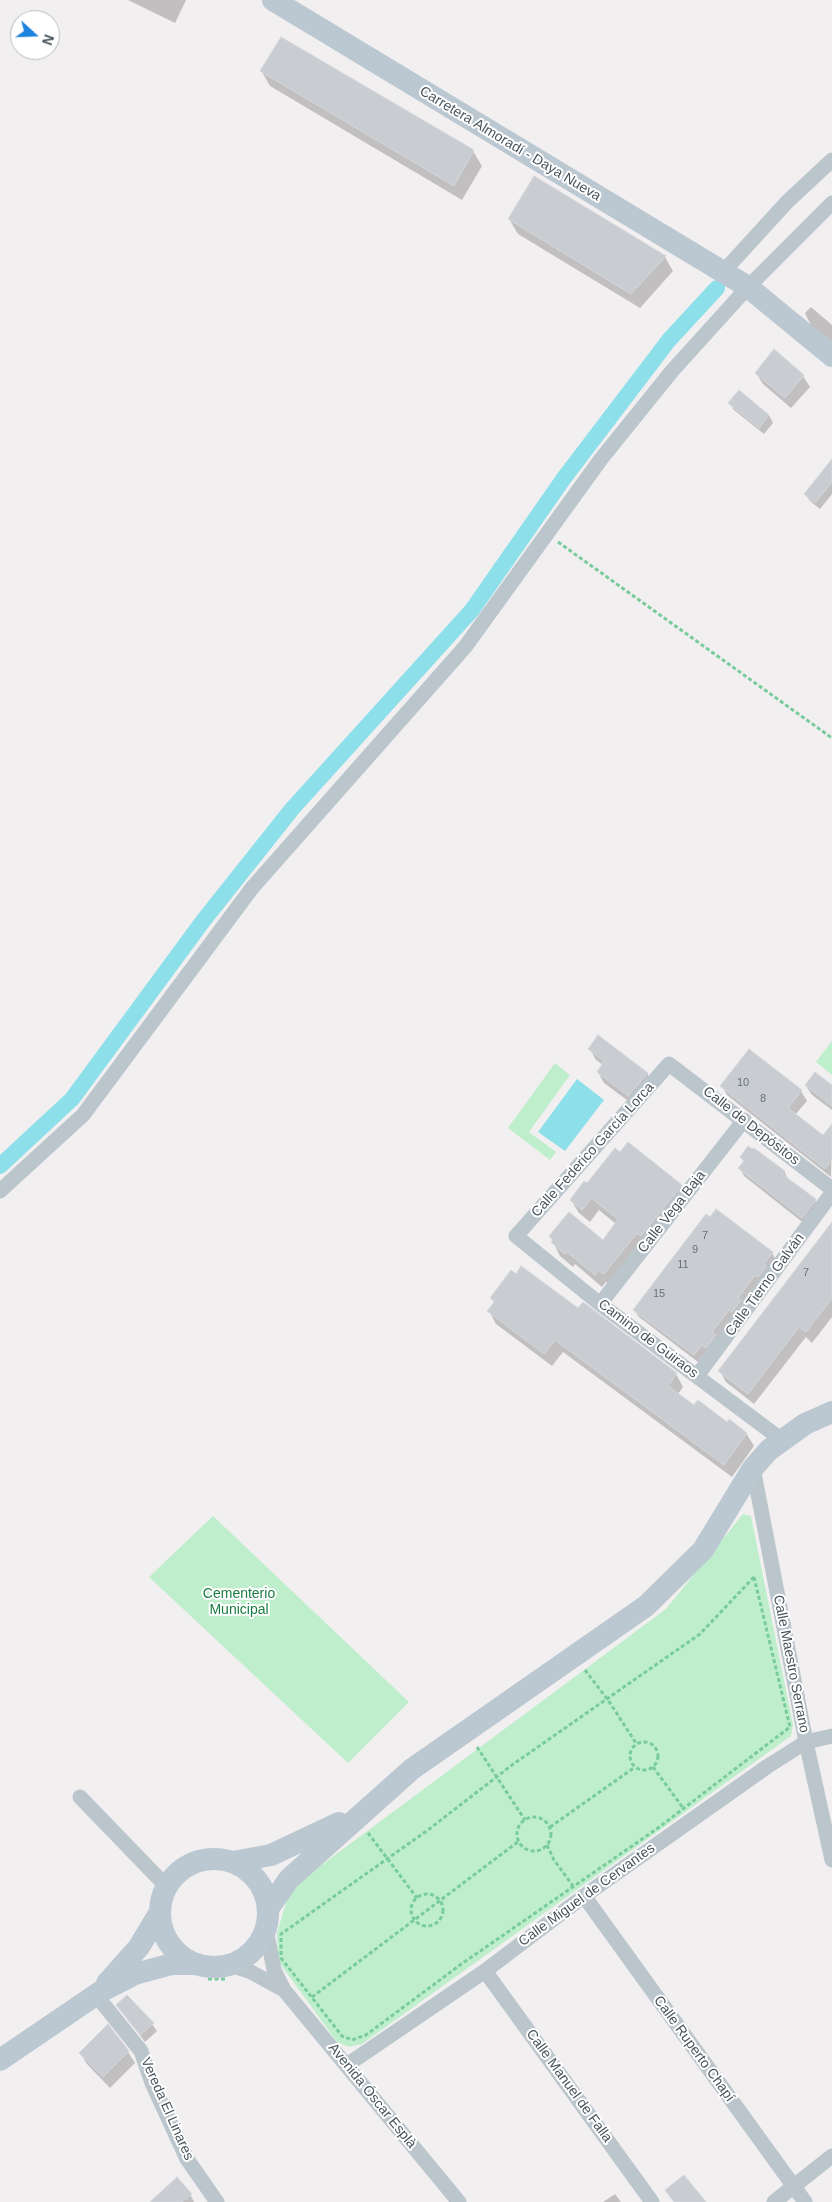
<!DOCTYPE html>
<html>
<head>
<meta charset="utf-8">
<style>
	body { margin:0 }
	#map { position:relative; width:832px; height:2202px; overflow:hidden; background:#f2eff0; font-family:Arial,sans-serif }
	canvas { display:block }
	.north { position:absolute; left:10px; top:10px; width:50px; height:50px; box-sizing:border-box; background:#fff; border:1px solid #b6bbbe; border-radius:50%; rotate:110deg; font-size:14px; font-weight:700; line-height:20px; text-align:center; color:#48545c }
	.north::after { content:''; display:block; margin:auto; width:18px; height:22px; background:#1e83dd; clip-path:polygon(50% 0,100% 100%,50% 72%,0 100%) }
</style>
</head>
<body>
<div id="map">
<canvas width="832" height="2202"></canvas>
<div class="north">N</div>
</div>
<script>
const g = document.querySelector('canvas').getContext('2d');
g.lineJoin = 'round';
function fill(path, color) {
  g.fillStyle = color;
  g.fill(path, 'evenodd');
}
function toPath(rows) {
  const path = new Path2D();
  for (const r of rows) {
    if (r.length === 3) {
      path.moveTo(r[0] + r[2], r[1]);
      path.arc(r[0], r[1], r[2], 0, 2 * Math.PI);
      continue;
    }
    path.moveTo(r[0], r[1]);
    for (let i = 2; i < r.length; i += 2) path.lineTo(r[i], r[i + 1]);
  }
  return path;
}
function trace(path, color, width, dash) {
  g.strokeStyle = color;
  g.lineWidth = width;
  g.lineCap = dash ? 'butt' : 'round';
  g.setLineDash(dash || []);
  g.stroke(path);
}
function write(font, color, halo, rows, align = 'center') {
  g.font = font + ' Arial,sans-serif';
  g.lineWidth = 4;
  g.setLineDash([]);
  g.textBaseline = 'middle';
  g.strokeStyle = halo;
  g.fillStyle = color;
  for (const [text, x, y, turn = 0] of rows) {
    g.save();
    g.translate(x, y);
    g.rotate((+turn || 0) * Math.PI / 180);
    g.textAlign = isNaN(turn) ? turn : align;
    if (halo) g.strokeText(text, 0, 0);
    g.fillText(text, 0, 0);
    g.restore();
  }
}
const green = toPath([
	[832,1041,832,1075,816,1062],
	[555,1063,570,1075,529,1132,556,1152,550,1160,508,1128],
	[743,1514,751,1516,793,1725,791,1736,362,2044,349,2047,337,2042,278,1961,277,1933,286,1903,296,1884,666,1609],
	[213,1516,409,1702,348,1763,149,1577]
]);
const water = toPath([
	[577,1079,604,1100,565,1151,538,1132]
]);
const shadow = toPath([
	[128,0,186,0,175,23],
	[262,72,473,151,482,166,462,200,270,86],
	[509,219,665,257,673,271,640,308,518,234],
	[811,307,832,325,832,343,811,325,805,313],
	[775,351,803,376,810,387,791,408,763,384,756,373],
	[730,403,769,415,773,423,764,434,734,410],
	[832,468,832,494,820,509,810,501,805,494],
	[590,1049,647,1073,654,1085,635,1106,604,1083,598,1072,603,1065,596,1060],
	[749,1050,801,1091,807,1101,795,1115,823,1137,832,1126,831,1177,727,1095,722,1086],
	[806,1086,832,1087,832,1110,812,1095],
	[741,1157,784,1171,788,1179,815,1200,819,1207,806,1225,744,1176,740,1168,744,1163],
	[681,1185,688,1198,612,1286,606,1282,602,1287,575,1264,573,1267,560,1256,550,1236,603,1242,616,1224,599,1210,590,1222,579,1213,571,1200],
	[832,1224,832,1317,812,1343,806,1337,754,1404,726,1382,720,1371],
	[772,1253,776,1260,698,1362,639,1317,634,1310],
	[491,1298,578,1310,676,1374,683,1387,678,1394,695,1407,746,1433,754,1446,732,1477,563,1352,552,1366,496,1324,489,1311,495,1304],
	[118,2005,152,2024,157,2031,145,2042],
	[128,2052,135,2063,110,2088,87,2064,80,2053],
	[190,2194,194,2202,152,2202],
	[615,2194,621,2202,603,2202]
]);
const canal = toPath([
	[0,1166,72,1099,203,921,292,809,472,610,564,478,669,340,717,288]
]);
const building = toPath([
	[281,37,474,150,454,186,260,71,281,37],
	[534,176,666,256,631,294,508,219,534,176],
	[774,349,804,375,785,398,755,373,774,349],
	[739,390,769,415,759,428,728,403,739,390],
	[832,459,832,482,815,503,804,494,832,459],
	[598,1035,648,1073,628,1096,597,1072,604,1061,588,1049,598,1035],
	[749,1049,802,1090,788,1108,823,1135,832,1124,832,1160,825,1169,720,1086,749,1049],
	[815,1072,832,1085,832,1106,805,1085,815,1072],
	[628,1142,682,1185,641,1236,637,1233,604,1274,598,1270,595,1275,567,1252,565,1254,551,1242,553,1240,549,1236,569,1212,603,1240,618,1219,591,1198,582,1210,570,1200,584,1181,587,1183,615,1148,620,1152,628,1142],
	[748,1146,752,1149,754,1148,785,1171,782,1174,816,1199,802,1218,738,1168,744,1161,740,1157,748,1146],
	[716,1209,773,1252,764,1264,767,1266,758,1277,755,1275,738,1298,741,1300,732,1312,729,1310,712,1332,716,1335,706,1348,702,1345,694,1355,633,1310,706,1214,710,1217,716,1209],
	[832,1222,832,1298,806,1332,799,1327,748,1394,718,1371,832,1222],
	[521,1266,578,1308,583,1302,677,1373,668,1386,694,1405,698,1400,727,1422,729,1419,747,1433,724,1465,555,1340,544,1354,487,1311,495,1301,490,1298,511,1270,516,1274,521,1266],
	[127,1995,154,2023,140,2035,116,2005,127,1995],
	[108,2024,129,2051,103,2077,79,2053,108,2024],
	[684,2175,706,2202,674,2202,665,2190,684,2175],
	[177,2177,192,2194,182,2202,150,2202,177,2177]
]);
const path = toPath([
	[558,542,832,738],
	[754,1577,790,1727,658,1828,460,1965,366,2035,352,2040,342,2036,281,1958,281,1934,428,1830,512,1765,700,1634,754,1577],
	[585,1670,608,1700,636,1743],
	[644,1756,14],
	[477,1747,525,1820],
	[653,1767,683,1808],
	[534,1834,17],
	[550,1827,635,1767],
	[368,1833,417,1898],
	[547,1845,554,1860,573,1886],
	[427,1910,16],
	[208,1979,225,1979],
	[312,1997,519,1841]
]);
const street = toPath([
	[723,272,787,202,832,160],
	[0,1191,83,1115,252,888,465,647,601,459,672,371,748,287,832,203],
	[600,1304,744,1120],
	[697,1376,832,1193],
	[782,1440,600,1304,516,1236,669,1064,832,1189],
	[753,1468,806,1742,832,1860],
	[80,1797,167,1887],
	[584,1896,805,2202],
	[266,1929,274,1970,284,1990,459,2202],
	[230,1965,251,1972,284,1990],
	[485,1971,652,2202],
	[96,1995,141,2051,152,2083,187,2159,217,2202],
	[347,2065,485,1971,584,1896,768,1766,806,1742,832,1736],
	[774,2202,832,2156]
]);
const secondary = toPath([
	[273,0,748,287,832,356],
	[214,1913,54],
	[233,1862,271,1855,339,1823],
	[268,1909,289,1879,412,1769,646,1606,703,1550,753,1468,769,1450,805,1424,832,1412],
	[107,1983,139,1947,160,1912],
	[0,2060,100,1992,135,1974,172,1964,197,1964]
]);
const numberNames = [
	["10",743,1083],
	["8",763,1099],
	["7",705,1236],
	["9",695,1250],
	["11",683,1265],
	["7",806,1273],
	["15",659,1294]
];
const streetNames = [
	["Carretera Almoradí - Daya Nueva",510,144,31],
	["Calle de Depósitos",751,1126,38],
	["Calle Federico García Lorca",593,1150,-48],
	["Calle Vega Baja",672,1212,-52],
	["Calle Tierno Galván",765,1285,-54],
	["Camino de Guiraos",648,1339,37],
	["Calle Maestro Serrano",791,1664,79],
	["Calle Miguel de Cervantes",587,1895,-36],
	["Calle Ruperto Chapí",694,2049,54],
	["Calle Manuel de Falla",569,2086,54],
	["Avenida Óscar Esplà",372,2096,51],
	["Vereda El Linares",167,2109,66]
];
const parkNames = [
	["Cementerio",239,1594],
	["Municipal",239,1610]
];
fill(green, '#bfeecd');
fill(water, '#8ddfea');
fill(shadow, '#0003');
trace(canal, '#8ddfea', 16);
fill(building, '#c9cdd2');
trace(building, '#d4d6db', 1);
trace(path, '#78cb9b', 3, [4, 2.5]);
trace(street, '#bbc5cc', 15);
trace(secondary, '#bcc8d1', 22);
write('11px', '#68727a', null, numberNames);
write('14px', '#48545c', '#fff', streetNames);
write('14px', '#1a7d42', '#fff', parkNames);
</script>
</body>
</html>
